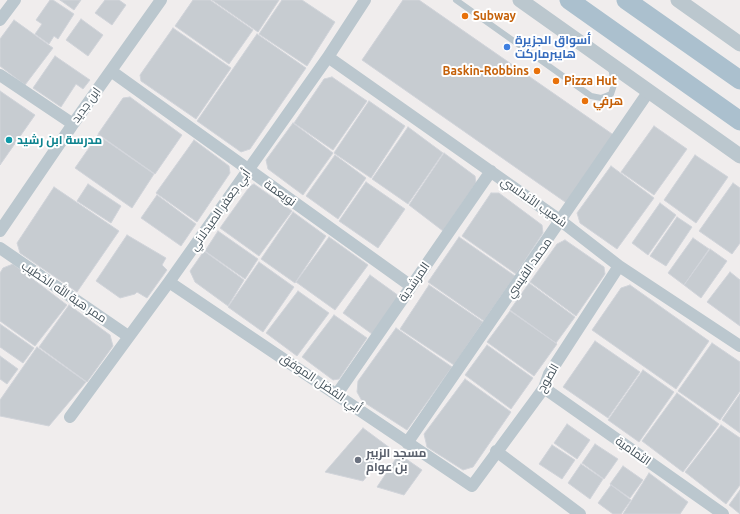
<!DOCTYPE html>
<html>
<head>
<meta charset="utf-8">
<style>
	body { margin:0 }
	canvas { display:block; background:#f0eded }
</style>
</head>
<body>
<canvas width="740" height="514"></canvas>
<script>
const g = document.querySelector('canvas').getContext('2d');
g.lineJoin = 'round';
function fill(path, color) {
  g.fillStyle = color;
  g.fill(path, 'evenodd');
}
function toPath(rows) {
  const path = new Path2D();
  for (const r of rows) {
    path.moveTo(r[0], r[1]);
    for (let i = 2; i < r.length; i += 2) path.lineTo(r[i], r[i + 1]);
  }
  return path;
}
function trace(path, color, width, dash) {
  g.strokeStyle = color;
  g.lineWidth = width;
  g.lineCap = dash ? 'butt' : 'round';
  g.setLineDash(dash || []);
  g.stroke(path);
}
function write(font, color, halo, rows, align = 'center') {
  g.font = font + ' Ubuntu,Cairo,sans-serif';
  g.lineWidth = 4;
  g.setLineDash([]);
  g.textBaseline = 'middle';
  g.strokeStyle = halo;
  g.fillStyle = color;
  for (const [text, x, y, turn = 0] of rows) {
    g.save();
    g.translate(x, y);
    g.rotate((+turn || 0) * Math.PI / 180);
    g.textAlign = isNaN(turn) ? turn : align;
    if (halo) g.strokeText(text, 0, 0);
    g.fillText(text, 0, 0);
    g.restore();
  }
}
const building = toPath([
	[50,0,53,0,74,14,58,39,54,36,49,44,35,34,42,24,36,20,50,0],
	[60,0,81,0,74,10,60,0],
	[105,0,119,0,126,5,112,25,95,13,105,0],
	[193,0,210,0,253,30,229,64,175,26,193,0],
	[212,0,279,0,258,32,212,0],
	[282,0,302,0,335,22,307,66,259,34,282,0],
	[403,0,419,0,615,136,568,204,362,60,403,0],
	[81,19,103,35,88,56,66,40,81,19],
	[14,20,53,48,25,85,0,66,0,39,14,20],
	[173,28,231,68,196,119,141,81,140,75,173,28],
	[257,34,306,68,250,149,241,152,197,121,257,34],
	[55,56,90,80,83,89,76,84,61,107,33,88,55,56],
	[332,77,367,101,333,150,294,123,324,79,332,77],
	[0,91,35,115,0,165,0,91],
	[130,97,182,135,155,174,98,134,123,98,130,97],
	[369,101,405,126,371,178,334,153,369,101],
	[293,123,333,153,303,195,268,169,266,160,293,123],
	[654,126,687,149,654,195,621,172,654,126],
	[408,127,443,153,408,204,372,179,408,127],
	[98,135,154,174,132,208,75,168,98,135],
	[194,140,229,166,230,173,197,222,156,193,194,140],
	[444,153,475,176,476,183,443,231,409,205,444,153],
	[335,155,366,178,338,219,306,196,335,155],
	[695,155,728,177,696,223,664,200,695,155],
	[611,166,654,198,617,249,580,223,577,213,611,166],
	[366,182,405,209,378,248,339,221,366,182],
	[733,183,740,188,740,243,732,254,699,231,733,183],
	[88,184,121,206,111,223,77,201,88,184],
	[254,184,292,211,259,256,220,228,250,186,254,184],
	[54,187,119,231,77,292,20,253,17,243,54,187],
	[491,193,499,193,542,225,543,233,516,274,462,236,491,193],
	[157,195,196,224,181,246,141,218,157,195],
	[660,203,676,215,648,255,632,243,660,203],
	[293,212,326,236,295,283,261,259,293,212],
	[677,217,692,227,666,266,650,256,677,217],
	[218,231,258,259,245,279,205,251,218,231],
	[127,235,166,258,162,265,167,270,147,298,137,292,135,294,120,298,96,281,127,235],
	[329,237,368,265,335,310,296,282,329,237],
	[459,237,515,276,484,321,428,282,459,237],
	[693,238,709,249,684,285,668,273,693,238],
	[565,240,604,267,605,274,576,316,530,282,557,244,565,240],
	[710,249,727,261,701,298,684,285,710,249],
	[204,251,244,280,228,306,195,282,190,271,204,251],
	[259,262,294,287,263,332,228,307,259,262],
	[13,264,67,305,35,346,0,321,0,273,3,268,13,264],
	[730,272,740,280,740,326,707,302,730,272],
	[370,275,399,296,372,334,343,313,370,275],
	[529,283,575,317,556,343,510,310,529,283],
	[429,285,483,322,454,365,400,329,429,285],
	[630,285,709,341,676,389,592,330,621,288,630,285],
	[298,291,329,313,297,356,266,333,298,291],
	[69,305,110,335,113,346,87,382,39,347,69,305],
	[510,311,557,344,534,376,487,342,510,311],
	[334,315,367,338,339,379,333,380,302,357,334,315],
	[0,324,34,348,23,363,0,347,0,324],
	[396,328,452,367,407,430,362,401,357,392,358,381,396,328],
	[595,341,640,372,608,418,563,387,595,341],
	[712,343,740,362,740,391,720,420,678,391,712,343],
	[487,345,533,378,511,409,465,375,487,345],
	[37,347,86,382,49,426,0,416,0,400,37,347],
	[0,356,18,369,7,384,0,379,0,356],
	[643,370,674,392,639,442,608,420,643,370],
	[465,379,511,412,473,467,463,470,427,447,424,434,465,379],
	[677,393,719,424,683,472,642,441,677,393],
	[740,394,740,433,722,420,740,394],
	[567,424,590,440,577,459,554,443,567,424],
	[721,425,740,438,740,485,726,504,685,472,721,425],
	[363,428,390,448,363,481,325,472,363,428],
	[595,444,618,459,604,479,582,463,595,444],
	[552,445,575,460,562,479,539,464,552,445],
	[399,454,422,470,404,495,377,487,399,454],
	[581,464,603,479,590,499,568,483,581,464],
	[623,466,643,480,630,498,610,484,623,466],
	[649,473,688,502,680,514,623,514,649,473],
	[611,485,631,500,621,514,613,514,598,503,611,485],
	[740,490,740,514,729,505,740,490]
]);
const service = toPath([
	[456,0,591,96,601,98,611,94,614,85,611,67]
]);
const minor = toPath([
	[0,20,15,0],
	[328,57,561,221,619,266,740,346],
	[111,71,411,286],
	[0,75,73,124],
	[0,231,73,124,161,0],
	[0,248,128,336],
	[169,282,472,486,544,388,549,374,619,266],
	[544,388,723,514],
	[337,394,491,171],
	[70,417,169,282,328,57,365,0],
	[407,443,649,91],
	[496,451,580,514]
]);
const tertiary = toPath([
	[520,0,740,156],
	[678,0,740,44]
]);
const primary = toPath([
	[569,0,740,121],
	[626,0,740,80]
]);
const markers = [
	[465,16,4,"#e8710a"],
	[507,47,4,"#3f7fe0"],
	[537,71,4,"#e8710a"],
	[556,81,4,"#e8710a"],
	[585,101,4,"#e8710a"],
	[9,140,4,"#0f9aa8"],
	[358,460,4,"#6b7280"]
];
const foodNames = [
	["Subway",473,16],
	["Baskin-Robbins",529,71,"right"],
	["Pizza Hut",564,81],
	["هرفي",593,101]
];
const shopNames = [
	["أسواق الجزيرة",515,40],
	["هايبرماركت",515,54]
];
const streetNames = [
	["ابن جديد",86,105,-54],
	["نويعمة",280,193,35],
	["شعيب الأندلسي",534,202,35],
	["أبي جعفر الصيدلاني",220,210,-55],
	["محمد القيسي",529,268,-55],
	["المرشدية",414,282,-55],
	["ممر هبة الله الخطيب",64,292,34],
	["الصوح",548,378,-60],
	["أبي الفضل الموفق",321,383,34],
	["الثمامية",633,451,35]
];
const cultureNames = [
	["مدرسة ابن رشيد",17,140]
];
const worshipNames = [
	["مسجد الزبير",366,453],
	["بن عوام",366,467]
];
fill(building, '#c7ccd1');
trace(building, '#d1d4da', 1);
trace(service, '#bbc7ce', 6);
trace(minor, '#bbc7ce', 12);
trace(tertiary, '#bbc7ce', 15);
trace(primary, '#abc0ce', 19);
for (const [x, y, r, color] of markers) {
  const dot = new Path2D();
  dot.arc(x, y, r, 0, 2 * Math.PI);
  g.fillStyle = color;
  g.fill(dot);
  trace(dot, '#fff', 1.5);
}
write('bold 12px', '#c56008', '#fff', foodNames, 'left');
write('bold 12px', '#366cbe', '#fff', shopNames, 'left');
write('12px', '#45535c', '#fff', streetNames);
write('bold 12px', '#0d838f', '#fff', cultureNames, 'left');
write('bold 12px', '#5b616d', '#fff', worshipNames, 'left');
</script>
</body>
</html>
